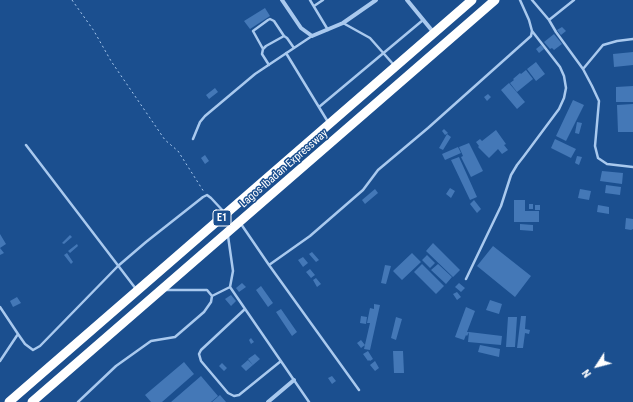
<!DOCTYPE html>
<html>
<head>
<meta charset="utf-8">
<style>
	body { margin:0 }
	#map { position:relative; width:633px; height:402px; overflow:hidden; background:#1b4f8f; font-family:"Roboto Condensed",sans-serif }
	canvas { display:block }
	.north { position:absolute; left:577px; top:346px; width:40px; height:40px; -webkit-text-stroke:3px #1b4f8f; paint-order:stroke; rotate:234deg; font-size:11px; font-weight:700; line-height:16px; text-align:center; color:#fff }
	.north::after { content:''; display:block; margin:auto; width:14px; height:18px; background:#fff; clip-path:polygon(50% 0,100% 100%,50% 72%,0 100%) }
</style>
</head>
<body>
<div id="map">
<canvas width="633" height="402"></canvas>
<div class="north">N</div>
</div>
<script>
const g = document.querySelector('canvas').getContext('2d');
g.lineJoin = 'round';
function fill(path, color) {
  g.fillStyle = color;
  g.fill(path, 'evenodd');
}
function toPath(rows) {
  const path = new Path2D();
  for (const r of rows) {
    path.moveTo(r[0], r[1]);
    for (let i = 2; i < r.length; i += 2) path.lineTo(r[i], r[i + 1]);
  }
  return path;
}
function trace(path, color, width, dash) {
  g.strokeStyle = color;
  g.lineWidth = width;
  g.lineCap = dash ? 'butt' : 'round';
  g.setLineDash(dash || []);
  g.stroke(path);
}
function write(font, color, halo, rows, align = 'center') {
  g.font = font + ' "Roboto Condensed",sans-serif';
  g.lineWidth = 3;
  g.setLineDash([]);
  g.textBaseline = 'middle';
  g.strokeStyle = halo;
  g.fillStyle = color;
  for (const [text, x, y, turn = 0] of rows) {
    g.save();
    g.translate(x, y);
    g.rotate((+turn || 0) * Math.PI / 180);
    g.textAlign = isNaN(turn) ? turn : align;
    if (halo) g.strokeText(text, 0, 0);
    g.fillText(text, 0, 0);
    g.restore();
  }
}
const building = toPath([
	[265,8,270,16,250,29,244,21],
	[562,27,566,31,561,35,557,30],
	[554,34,562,44,554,50,552,48,550,49,544,42],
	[541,45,544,49,539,53,536,49],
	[633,52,633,65,614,67,613,54],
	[536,62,545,74,536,81,527,69],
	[526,70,533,79,517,92,510,83,514,80,513,79,520,73,521,74],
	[509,83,525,102,517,109,501,90],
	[633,86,633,102,616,102,616,87],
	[215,88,218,92,209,99,206,95],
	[488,94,491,97,487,101,484,97],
	[573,100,584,105,566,141,556,136],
	[633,104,633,132,618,132,617,105],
	[577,122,582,123,579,134,575,133],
	[444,129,448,133,445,135,442,131],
	[496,130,506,144,504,145,508,150,502,154,498,149,489,158,478,147,479,146,476,142,480,139,482,141],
	[447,134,451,137,443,150,439,148],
	[555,139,576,149,571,158,551,148],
	[469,143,483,171,471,177,461,157,463,156,459,147],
	[458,147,461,153,445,160,442,154],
	[205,155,209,161,205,164,201,158],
	[577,156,582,157,579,165,575,163],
	[459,157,477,197,470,200,451,160],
	[602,171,623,173,622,184,600,181],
	[606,185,621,187,620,195,605,193],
	[450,188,455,191,451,198,446,194],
	[375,189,378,193,365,204,362,200],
	[580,189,591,191,589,200,578,198],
	[474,200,481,209,477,213,470,204],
	[514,200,525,200,525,211,539,211,539,222,514,222],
	[529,204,533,204,533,209,529,209],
	[535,205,540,205,540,210,535,210],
	[598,205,609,207,609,214,597,212],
	[626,218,633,219,633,229,631,230,625,229],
	[520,224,533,225,533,231,520,230],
	[0,234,6,244,0,248,4,253,0,255],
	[70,235,72,237,64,244,62,243],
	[433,243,460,270,453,277,426,251],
	[77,244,78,246,70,253,68,251],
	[493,246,531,276,515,297,477,266],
	[312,252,319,260,316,262,309,254],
	[67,253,73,262,71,264,64,255],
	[412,253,421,262,402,280,393,271],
	[427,255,435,263,430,268,422,260],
	[303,257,308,263,303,267,298,260],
	[422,264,444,286,436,294,414,272],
	[438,264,452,277,446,284,431,270],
	[385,265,391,266,386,284,381,283],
	[310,269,315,275,311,278,306,272],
	[316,278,321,284,317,287,313,280],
	[242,283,246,287,239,292,236,288],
	[459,283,465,288,461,292,455,287],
	[261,286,273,303,268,307,256,290],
	[457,292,461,297,457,300,453,294],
	[231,295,236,301,231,306,225,299],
	[17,297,21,303,13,307,10,301],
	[490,300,502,304,499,314,486,310],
	[374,304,380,305,370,350,364,349,370,323,367,323,370,308,374,309],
	[466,307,475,311,467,332,469,332,467,336,466,335,464,340,455,337],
	[281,309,297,332,292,336,276,312],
	[361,316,367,317,366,324,360,323],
	[521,316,526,316,525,329,530,330,529,334,525,333,523,348,517,348],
	[396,317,402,319,396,340,391,338],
	[508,317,517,317,515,347,506,347],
	[469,332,502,336,501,345,468,342],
	[251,338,254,342,251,344,249,340],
	[361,340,365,345,361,348,357,343],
	[480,345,500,349,499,357,478,352],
	[368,351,373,359,370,361,369,360,368,361,363,354],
	[393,351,403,351,404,373,394,373],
	[255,354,260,359,253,365,248,359],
	[248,360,253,365,246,371,241,366],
	[375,361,379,368,375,371,370,365],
	[184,362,194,374,162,402,151,402,145,395],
	[222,363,227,368,224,371,219,366],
	[201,376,218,396,211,402,171,402],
	[332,376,336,381,332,384,328,378],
	[220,395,226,402,212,402]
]);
const path = toPath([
	[72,0,94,31,111,61,165,140,178,151,204,192]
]);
const service = toPath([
	[310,0,328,30],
	[532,0,549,20,556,32,583,69,592,86,599,101,595,146,598,158,607,164,633,167],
	[314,6,323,0],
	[549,20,574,0],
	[343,23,370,38,393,64],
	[263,49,253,31,268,20,270,19,274,21,284,36],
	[286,53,328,122],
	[269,65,262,54,263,49,266,46,284,36,287,38,294,48],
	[583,69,603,45,617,41,633,39],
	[319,107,423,20],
	[193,139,200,122,205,116,255,74,312,36],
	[26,145,136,289],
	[241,224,269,265,310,236,363,190,378,170,428,128,531,36,532,31,529,20,520,0],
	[228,236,233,271,230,287,309,402],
	[269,265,359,390],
	[466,279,501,206,511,175,517,165,524,156,559,109,564,98,566,88,564,76,560,67,532,31],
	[166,290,207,290,212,296,230,287],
	[0,307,18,334,0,361],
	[245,309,201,350,199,354,201,361,228,393,234,396,239,395,281,361],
	[18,334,25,344,33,350,40,346,118,266,146,242,203,197,207,195,211,198,225,213],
	[78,402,116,366,151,341,175,337,204,312,211,302,212,296]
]);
const minor = toPath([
	[282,0,301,28,312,36,343,23,376,0],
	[407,0,434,33],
	[268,402,294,380]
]);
const motorway = toPath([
	[9,402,472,0],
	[32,402,495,0]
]);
const shields = [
	[222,218,18]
];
const shieldNames = [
	["E1",222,218]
];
const streetNames = [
	["Lagos-Ibadan Expressway",284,169,-41]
];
fill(building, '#4478b7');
trace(path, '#a9c9ee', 1, [2, 3]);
trace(service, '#a9c9ee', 2.5);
trace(minor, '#a9c9ee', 4);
trace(motorway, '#fff', 9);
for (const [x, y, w] of shields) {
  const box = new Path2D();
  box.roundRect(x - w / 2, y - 8, w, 16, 3);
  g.fillStyle = '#1b4f8f';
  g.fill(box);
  trace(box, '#fff', 1);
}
write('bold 10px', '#fff', null, shieldNames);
write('11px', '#fff', '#1b4f8f', streetNames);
</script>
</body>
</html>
